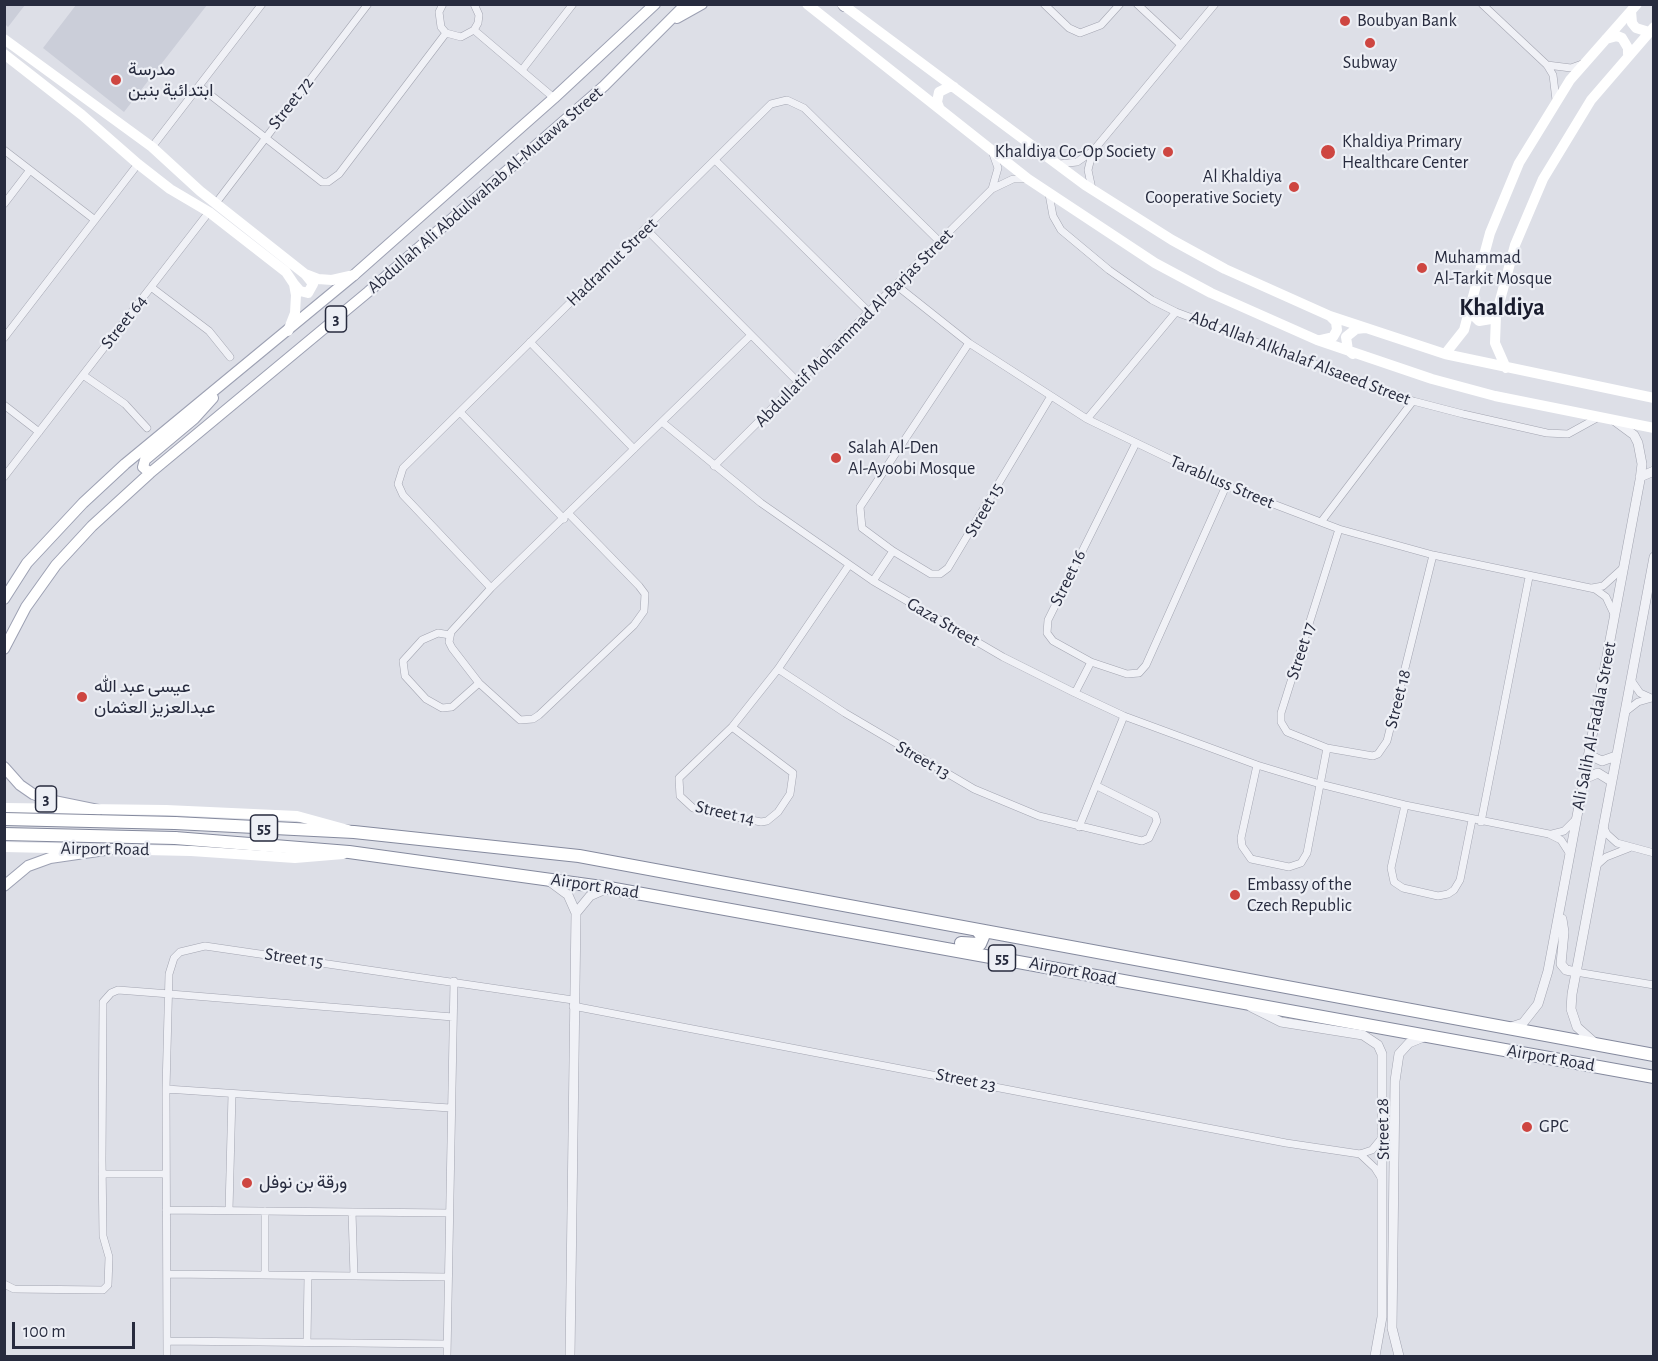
<!DOCTYPE html>
<html>
<head>
<meta charset="utf-8">
<style>
	body { margin:0 }
	#map { position:relative; width:1658px; height:1361px; overflow:hidden; background:#dddfe7; font-family:"Alegreya Sans",sans-serif }
	canvas { display:block }
	.frame { position:absolute; inset:0; border:6px solid #272b3e; pointer-events:none }
	.scale { position:absolute; left:12px; top:1322px; width:123px; height:27px; box-sizing:border-box; border:3px solid #272b3e; border-top:0; padding-left:8px; font-size:18px; line-height:21px; white-space:nowrap; color:#272b3e; -webkit-text-stroke:4px #edeff5; paint-order:stroke }
</style>
</head>
<body>
<div id="map">
<canvas width="1658" height="1361"></canvas>
<div class="frame"></div>
<div class="scale">100 m</div>
</div>
<script>
const g = document.querySelector('canvas').getContext('2d');
g.lineJoin = 'round';
function fill(path, color) {
  g.fillStyle = color;
  g.fill(path, 'evenodd');
}
function toPath(rows) {
  const path = new Path2D();
  for (const r of rows) {
    path.moveTo(r[0], r[1]);
    for (let i = 2; i < r.length; i += 2) path.lineTo(r[i], r[i + 1]);
  }
  return path;
}
function trace(path, color, width, dash) {
  g.strokeStyle = color;
  g.lineWidth = width;
  g.lineCap = dash ? 'butt' : 'round';
  g.setLineDash(dash || []);
  g.stroke(path);
}
function write(font, color, halo, rows, align = 'center') {
  g.font = font + ' "Alegreya Sans",Vazirmatn,sans-serif';
  g.lineWidth = 4.5;
  g.setLineDash([]);
  g.textBaseline = 'middle';
  g.strokeStyle = halo;
  g.fillStyle = color;
  for (const [text, x, y, turn = 0] of rows) {
    g.save();
    g.translate(x, y);
    g.rotate((+turn || 0) * Math.PI / 180);
    g.textAlign = isNaN(turn) ? turn : align;
    if (halo) g.strokeText(text, 0, 0);
    g.fillText(text, 0, 0);
    g.restore();
  }
}
const built = toPath([
	[4,5,25,5,8,27,5,24],
	[76,5,76,4,207,5,124,112,43,48]
]);
const minor = toPath([
	[443,4,439,12,441,27,446,33,461,37,474,30,478,23,479,15,474,4],
	[1044,4,1069,28,1080,33,1101,25,1120,4],
	[1137,4,1180,44],
	[1482,4,1547,65,1553,75,1556,100],
	[474,30,554,98],
	[1547,65,1571,68,1582,64],
	[522,70,573,4],
	[199,86,322,182,328,182,339,174,446,33],
	[152,147,262,4],
	[4,150,95,220],
	[715,160,869,312],
	[1059,164,1077,162,1093,151,1215,4],
	[992,189,998,168,993,154],
	[1092,189,1088,170,1092,154],
	[1049,194,1053,216,1061,230,1109,270,1152,300,1176,312,1413,401,1463,414,1547,433,1568,434,1597,418],
	[216,203,368,4],
	[4,204,30,170],
	[646,229,799,383],
	[896,285,969,343,1087,419,1226,486,1339,529,1433,555,1595,589,1606,597,1614,614],
	[151,287,209,331,230,357],
	[4,338,138,164],
	[530,342,634,449],
	[969,343,860,507,862,528,893,551,931,574,940,574,948,568,1051,396],
	[83,375,125,404,147,428],
	[4,405,39,432],
	[460,412,564,519],
	[1087,419,1176,312],
	[662,422,761,503,873,581,1003,657,1075,693,1124,716,1257,765,1320,784,1405,805,1549,834,1561,840,1570,854],
	[1135,445,1048,620,1047,633,1053,641,1091,662,1127,674,1139,673,1146,665,1226,486],
	[714,466,992,189,1013,179,1027,179],
	[4,477,209,212],
	[569,514,639,586,645,594,644,611,634,625,539,715,533,719,520,720,479,683,452,648,449,642,451,632,491,588,751,335],
	[1321,522,1413,401],
	[1339,529,1281,713,1281,722,1287,732,1327,748,1373,756,1378,754,1387,741,1433,555],
	[873,581,893,551],
	[491,588,403,495,398,484,403,468,771,104,787,100,804,108,940,242],
	[1592,588,1603,586,1624,567],
	[450,635,438,633,422,640,403,661,405,676,426,699,442,708,452,707,479,683],
	[778,669,845,713,974,789,1039,816,1142,841,1149,838,1157,821,1155,815,1097,786],
	[1631,680,1640,693,1651,698],
	[1075,693,1091,662],
	[1625,712,1638,702,1652,698],
	[732,727,793,773,790,794,778,812,767,821,761,822,693,808,680,796,679,778,732,727,778,669,849,565],
	[1257,765,1241,838,1242,846,1251,859,1289,867,1301,863,1307,853,1327,748],
	[1405,805,1391,868,1394,882,1403,888,1438,896,1448,894,1454,890,1460,880,1472,820],
	[1481,822,1529,577],
	[1603,826,1607,834,1617,843,1654,853],
	[1079,827,1124,716],
	[1552,834,1564,831,1575,820],
	[1597,865,1606,857,1629,848],
	[1576,972,1654,985],
	[573,1006,1286,1143,1360,1154,1372,1150,1381,1139],
	[166,1089,450,1108],
	[1360,1154,1375,1168,1382,1179],
	[102,1174,166,1174],
	[166,1210,449,1213],
	[229,1210,232,1094],
	[265,1211,265,1275],
	[352,1212,354,1276],
	[167,1274,448,1277],
	[4,1284,14,1289,103,1290,108,1285,109,1257,103,1236,102,1160,103,1002,111,993,118,990,170,994,453,1017],
	[167,1341,447,1344],
	[307,1342,308,1276],
	[167,1356,166,1089,169,974,174,958,180,952,205,946,573,1000],
	[447,1356,454,981]
]);
const tertiary = toPath([
	[1640,477,1654,471],
	[1589,755,1602,761,1616,756],
	[1584,779,1598,773,1611,781],
	[549,881,568,895,576,913,570,1356],
	[576,913,590,896,608,888],
	[1562,919,1564,932,1561,964,1566,970,1576,972],
	[1251,1007,1281,1022,1363,1035,1378,1045,1382,1054,1382,1317,1375,1356],
	[1511,1027,1523,1023,1538,1004,1548,971,1640,480,1642,464,1638,443,1634,435,1615,421],
	[1595,1043,1577,1027,1571,1009,1572,994,1654,557],
	[1399,1356,1392,1328,1395,1081,1399,1054,1409,1043,1426,1036]
]);
const secondary = toPath([
	[807,4,1028,179,1155,263,1211,293,1317,340,1432,379,1495,396,1654,428],
	[842,4,1085,185,1172,240,1225,269,1330,316,1445,354,1654,398],
	[1631,11,1632,23,1636,28,1649,32],
	[4,39,152,147,200,191,305,274,318,279,332,280,354,275],
	[1606,39,1617,36,1622,38,1628,48,1628,54],
	[4,54,82,115,138,164,170,189,209,212,286,272,294,284,296,295,295,313,288,331],
	[939,107,937,102,939,92,949,87,954,87],
	[294,284,300,291,308,293,313,284,305,274],
	[1470,312,1479,321,1491,319,1496,315],
	[1320,340,1333,337,1337,330,1336,322,1330,316],
	[1353,354,1348,350,1346,337,1356,329,1365,328],
	[1445,354,1464,330,1490,233,1519,163,1570,80,1637,4],
	[1506,368,1495,343,1496,315,1515,245,1543,179,1591,100,1654,27],
	[4,808,166,810,297,816,348,830],
	[4,847,191,851,295,858,343,854]
]);
const primary = toPath([
	[843,4,844,6],
	[677,18,702,4],
	[150,473,143,467,145,460,194,419,213,398],
	[4,599,27,563,83,503,125,464,354,275,554,98,655,4],
	[4,649,26,607,56,565,92,526,150,473,368,292,604,86,686,4],
	[4,767,20,785,33,794,49,800,98,810],
	[4,886,28,866,50,858,112,849]
]);
const trunk = toPath([
	[175,823,354,832,579,856,1654,1055],
	[175,838,349,852,609,888,1654,1077],
	[961,943,980,944,983,937,977,930]
]);
const trunkBridge = toPath([
	[4,819,175,823],
	[4,834,175,838]
]);
const markers = [
	[1345,21,6,"#ce4641"],
	[1370,43,6,"#ce4641"],
	[116,80,6,"#ce4641"],
	[1168,152,6,"#ce4641"],
	[1328,152,8,"#ce4641"],
	[1294,187,6,"#ce4641"],
	[1422,268,6,"#ce4641"],
	[836,458,6,"#ce4641"],
	[82,697,6,"#ce4641"],
	[1235,895,6,"#ce4641"],
	[1527,1127,6,"#ce4641"],
	[247,1183,6,"#ce4641"]
];
const shields = [
	[336,319,21],
	[46,799,21],
	[264,828,27],
	[1002,958,27]
];
const shieldNames = [
	["3",336,319],
	["3",46,799],
	["55",264,828],
	["55",1002,958]
];
const poiNames = [
	["Boubyan Bank",1357,21],
	["Subway",1370,63,"center"],
	["مدرسة",128,70],
	["ابتدائية بنين",128,91],
	["Khaldiya Primary",1342,142],
	["Healthcare Center",1342,163],
	["Khaldiya Co-Op Society",1156,152,"right"],
	["Al Khaldiya",1282,177,"right"],
	["Cooperative Society",1282,198,"right"],
	["Muhammad",1434,258],
	["Al-Tarkit Mosque",1434,279],
	["Salah Al-Den",848,448],
	["Al-Ayoobi Mosque",848,469],
	["عيسى عبد الله",94,687],
	["عبدالعزيز العثمان",94,708],
	["Embassy of the",1247,885],
	["Czech Republic",1247,906],
	["GPC",1539,1127],
	["ورقة بن نوفل",259,1183]
];
const streetNames = [
	["Street 72",291,103,-52],
	["Abdullah Ali Abdulwahab Al-Mutawa Street",485,190,-41],
	["Hadramut Street",612,262,-44],
	["Street 64",124,322,-52],
	["Abdullatif Mohammad Al-Barjas Street",854,328,-45],
	["Abd Allah Alkhalaf Alsaeed Street",1300,358,21],
	["Tarabluss Street",1222,482,23],
	["Street 15",984,510,-60],
	["Street 16",1068,578,-64],
	["Gaza Street",943,622,30],
	["Street 17",1301,651,-72],
	["Street 18",1398,699,-76],
	["Ali Salih Al-Fadala Street",1594,726,-79],
	["Street 13",923,760,30],
	["Street 14",725,813,13],
	["Airport Road",105,849,1],
	["Airport Road",595,886,9],
	["Street 15",294,958,8],
	["Airport Road",1073,971,11],
	["Airport Road",1551,1058,10],
	["Street 23",966,1080,11],
	["Street 28",1383,1129,-91]
];
const districtNames = [
	["Khaldiya",1502,308]
];
fill(built, '#cbced9');
trace(minor, '#a3a5b1', 8);
trace(tertiary, '#a3a5b1', 10);
trace(primary, '#9da1b3', 12);
trace(trunk, '#858a9e', 14);
trace(minor, '#f0f1f6', 7);
trace(tertiary, '#f0f1f6', 9);
trace(secondary, '#fff', 10);
trace(primary, '#fff', 10);
trace(trunk, '#fff', 12);
trace(trunkBridge, '#858a9e', 14, []);
trace(trunkBridge, '#fff', 12);
for (const [x, y, r, color] of markers) {
  const dot = new Path2D();
  dot.arc(x, y, r, 0, 2 * Math.PI);
  g.fillStyle = color;
  g.fill(dot);
  trace(dot, '#edeff5', 2);
}
for (const [x, y, w] of shields) {
  const box = new Path2D();
  box.roundRect(x - w / 2, y - 13, w, 26, 4.5);
  g.fillStyle = '#edeff5';
  g.fill(box);
  trace(box, '#272b3e', 1.5);
}
write('bold 16px', '#272b3e', null, shieldNames);
write('18px', '#272b3e', '#edeff5', poiNames, 'left');
write('18px', '#272b3e', '#edeff5', streetNames);
write('bold 24px', '#191c2e', '#edeff5', districtNames);
</script>
</body>
</html>
